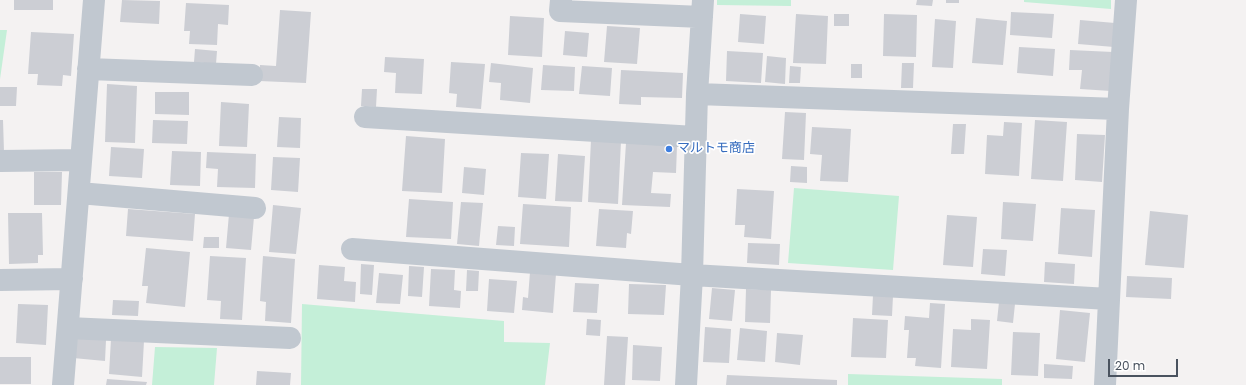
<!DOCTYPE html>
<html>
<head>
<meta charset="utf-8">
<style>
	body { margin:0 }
	#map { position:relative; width:1246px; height:385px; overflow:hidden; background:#f4f2f2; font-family:Poppins,sans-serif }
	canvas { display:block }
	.scale { position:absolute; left:1108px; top:359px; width:70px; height:18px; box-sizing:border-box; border:2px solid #4a535f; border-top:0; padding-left:5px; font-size:12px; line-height:14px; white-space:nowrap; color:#4a535f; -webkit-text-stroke:3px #fff; paint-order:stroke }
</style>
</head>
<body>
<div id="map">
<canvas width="1246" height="385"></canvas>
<div class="scale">20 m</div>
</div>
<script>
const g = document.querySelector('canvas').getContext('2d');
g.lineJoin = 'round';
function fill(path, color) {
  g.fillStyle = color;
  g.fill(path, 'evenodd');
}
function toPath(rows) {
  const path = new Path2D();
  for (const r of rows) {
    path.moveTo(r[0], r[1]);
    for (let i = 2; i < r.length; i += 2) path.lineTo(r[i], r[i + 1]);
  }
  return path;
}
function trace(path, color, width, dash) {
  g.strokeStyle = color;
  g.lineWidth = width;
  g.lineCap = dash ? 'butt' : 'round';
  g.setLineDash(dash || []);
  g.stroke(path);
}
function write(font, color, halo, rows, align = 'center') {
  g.font = font + ' Poppins,"Noto Sans JP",sans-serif';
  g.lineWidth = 3.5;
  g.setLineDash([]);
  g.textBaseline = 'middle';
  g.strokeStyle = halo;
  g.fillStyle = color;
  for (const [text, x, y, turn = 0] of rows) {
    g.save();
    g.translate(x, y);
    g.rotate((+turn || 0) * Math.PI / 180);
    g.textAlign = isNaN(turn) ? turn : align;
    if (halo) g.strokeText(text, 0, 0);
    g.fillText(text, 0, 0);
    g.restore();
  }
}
const green = toPath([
	[717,0,791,0,791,6,717,5],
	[1024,0,1111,0,1111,9,1024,2],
	[0,30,7,30,0,79],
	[794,188,899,196,893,270,788,263],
	[302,304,504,321,504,342,550,343,545,385,301,385],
	[155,347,217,348,214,385,152,385],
	[848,374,1002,379,1002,385,848,385]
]);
const building = toPath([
	[14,0,53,0,53,10,14,10],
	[122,0,160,1,159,24,120,22],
	[917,0,933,0,932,6,916,5],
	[946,0,959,0,959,3,946,3],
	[186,3,229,5,228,25,218,24,217,45,189,44,190,31,184,31],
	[280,10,311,12,306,83,259,81,260,65,276,66],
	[1011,12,1054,14,1052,38,1010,35],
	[740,14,766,16,764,44,738,42],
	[796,14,828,16,826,64,793,63],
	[834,14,849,14,849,26,834,26],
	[884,14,917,15,916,57,883,56],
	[510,16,544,18,542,57,508,55],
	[976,18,1007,21,1003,65,972,63],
	[935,19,956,21,953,68,932,67],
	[1080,20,1115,23,1114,47,1078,44],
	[607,26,640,28,637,64,604,62],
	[565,31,589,33,587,57,563,55],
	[31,32,74,34,71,76,63,75,62,86,37,85,38,74,28,74],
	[1019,47,1055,49,1053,76,1017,73],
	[195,49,217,51,216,64,194,62],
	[1070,50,1113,52,1111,91,1080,89,1082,70,1069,70],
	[727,51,763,53,761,83,726,81],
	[767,56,786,58,785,84,765,82],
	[385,57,424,59,422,94,395,93,396,73,384,72],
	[451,62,485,64,481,109,456,107,457,94,449,93],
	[491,63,533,68,530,103,500,100,501,83,489,82],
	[902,63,914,63,913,88,901,88],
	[851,64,862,64,862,78,851,78],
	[543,65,575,67,574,91,541,90],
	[582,66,612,68,610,96,579,94],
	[790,66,801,67,800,83,789,83],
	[621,70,683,73,682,98,641,97,641,105,619,104],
	[107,84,137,86,135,143,105,142],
	[0,87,17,87,16,106,0,106],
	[362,89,377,89,376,107,361,106],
	[155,92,189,92,189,115,155,114],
	[221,102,249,104,247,147,219,146],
	[785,112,806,113,804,160,782,159],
	[279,117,301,118,300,148,277,147],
	[0,120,3,120,4,152,0,152],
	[153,120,188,121,187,144,152,143],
	[1035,120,1067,122,1063,181,1031,179],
	[1004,122,1022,123,1019,176,985,174,987,135,1003,136],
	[953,124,966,124,964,154,951,154],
	[812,127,851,129,848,182,820,181,822,155,810,154],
	[1077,134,1105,135,1102,182,1075,180],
	[406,136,445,139,442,193,402,191],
	[591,140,621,141,618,204,588,202],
	[626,143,677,146,676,173,653,172,651,193,671,194,670,207,622,205],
	[111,147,144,149,142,178,109,176],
	[172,151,201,152,200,186,170,185],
	[207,152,256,154,255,188,217,187,218,169,206,168],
	[521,153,549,154,546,199,518,197],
	[558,154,585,156,582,202,555,201],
	[273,157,300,158,298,192,271,190],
	[791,166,807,167,807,183,790,182],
	[464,167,486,169,484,195,462,193],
	[34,172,62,172,61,205,34,205],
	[737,189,774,191,771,239,744,237,745,225,735,225],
	[409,199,453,202,451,239,406,237],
	[461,202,483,203,479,246,457,244],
	[1003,202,1036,204,1033,241,1001,239],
	[523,204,571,207,569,247,520,244],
	[273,205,301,208,296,254,269,252],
	[1061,208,1095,210,1092,257,1058,254],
	[128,209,195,214,193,241,126,236],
	[599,209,633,211,631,234,627,233,626,248,596,246],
	[1150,211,1188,215,1184,268,1145,265],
	[8,213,42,213,43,255,38,255,38,263,9,264],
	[229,214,254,217,251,250,226,248],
	[947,215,977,217,973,267,943,265],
	[498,226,515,227,514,246,496,245],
	[204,237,219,237,219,248,203,248],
	[748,243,780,244,779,265,747,263],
	[146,248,190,252,185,307,146,303,148,286,142,286],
	[983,249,1007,250,1005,276,981,274],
	[210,256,246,258,242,320,220,319,221,301,207,300],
	[263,256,295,259,291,323,265,321,266,302,260,301],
	[1045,262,1075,264,1074,284,1044,282],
	[361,264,374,265,372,295,360,294],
	[319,265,345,267,344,281,356,282,355,302,317,299],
	[409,266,424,267,422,297,408,296],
	[431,269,455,270,454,290,461,291,460,308,429,306],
	[467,270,479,271,478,291,466,291],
	[530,272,556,274,553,313,522,310,523,297,528,298],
	[379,273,403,275,400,304,376,303],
	[1127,276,1172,278,1171,299,1126,297],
	[489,279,517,281,514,313,487,311],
	[575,283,599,284,597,313,573,312],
	[629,284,666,285,664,315,628,314],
	[712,288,735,290,732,321,709,319],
	[746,289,771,290,770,323,745,322],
	[873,295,893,296,892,316,872,315],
	[113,300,139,301,138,316,112,315],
	[999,302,1015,304,1013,323,997,321],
	[930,303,945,304,941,368,915,366,916,358,907,358,909,330,904,330,905,316,929,318],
	[18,304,48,305,46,345,16,343],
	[1060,310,1090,313,1085,362,1056,359],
	[853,318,888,320,886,358,851,357],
	[587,319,601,320,600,336,586,335],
	[971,319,990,320,987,369,951,367,953,329,971,330],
	[705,327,731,329,729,363,703,362],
	[740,328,767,331,765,362,737,360],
	[1013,332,1040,333,1038,376,1011,375],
	[777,333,803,335,800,365,775,362],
	[607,336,628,337,625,385,604,385],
	[74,337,106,340,105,361,73,358],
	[111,339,144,341,142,377,109,374],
	[633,345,662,347,660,381,632,380],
	[0,357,31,357,31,384,0,384],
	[1044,364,1073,366,1072,379,1044,378],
	[257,371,291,373,290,385,256,385],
	[727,375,837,380,837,385,726,385],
	[107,379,147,382,146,385,106,385]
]);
const minor = toPath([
	[561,0,560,11,702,17],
	[88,69,252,75],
	[697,94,1118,109],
	[365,117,695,137],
	[0,161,81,160],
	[79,193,255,208],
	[352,249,692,275,1109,299],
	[0,280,72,279],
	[68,328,290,338],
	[63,385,94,0],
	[686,385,692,275,697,94,703,0],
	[1105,385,1118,109,1126,0]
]);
const markers = [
	[669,149,4,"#3f7fe0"]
];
const shopNames = [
	["マルトモ商店",677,149]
];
fill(green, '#c4efd8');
fill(building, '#ccced4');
trace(minor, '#c1c8d0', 22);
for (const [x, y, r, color] of markers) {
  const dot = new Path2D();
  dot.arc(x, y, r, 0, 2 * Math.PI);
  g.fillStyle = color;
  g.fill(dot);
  trace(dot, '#fff', 1.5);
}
write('13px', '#366cbe', '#fff', shopNames, 'left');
</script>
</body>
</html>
